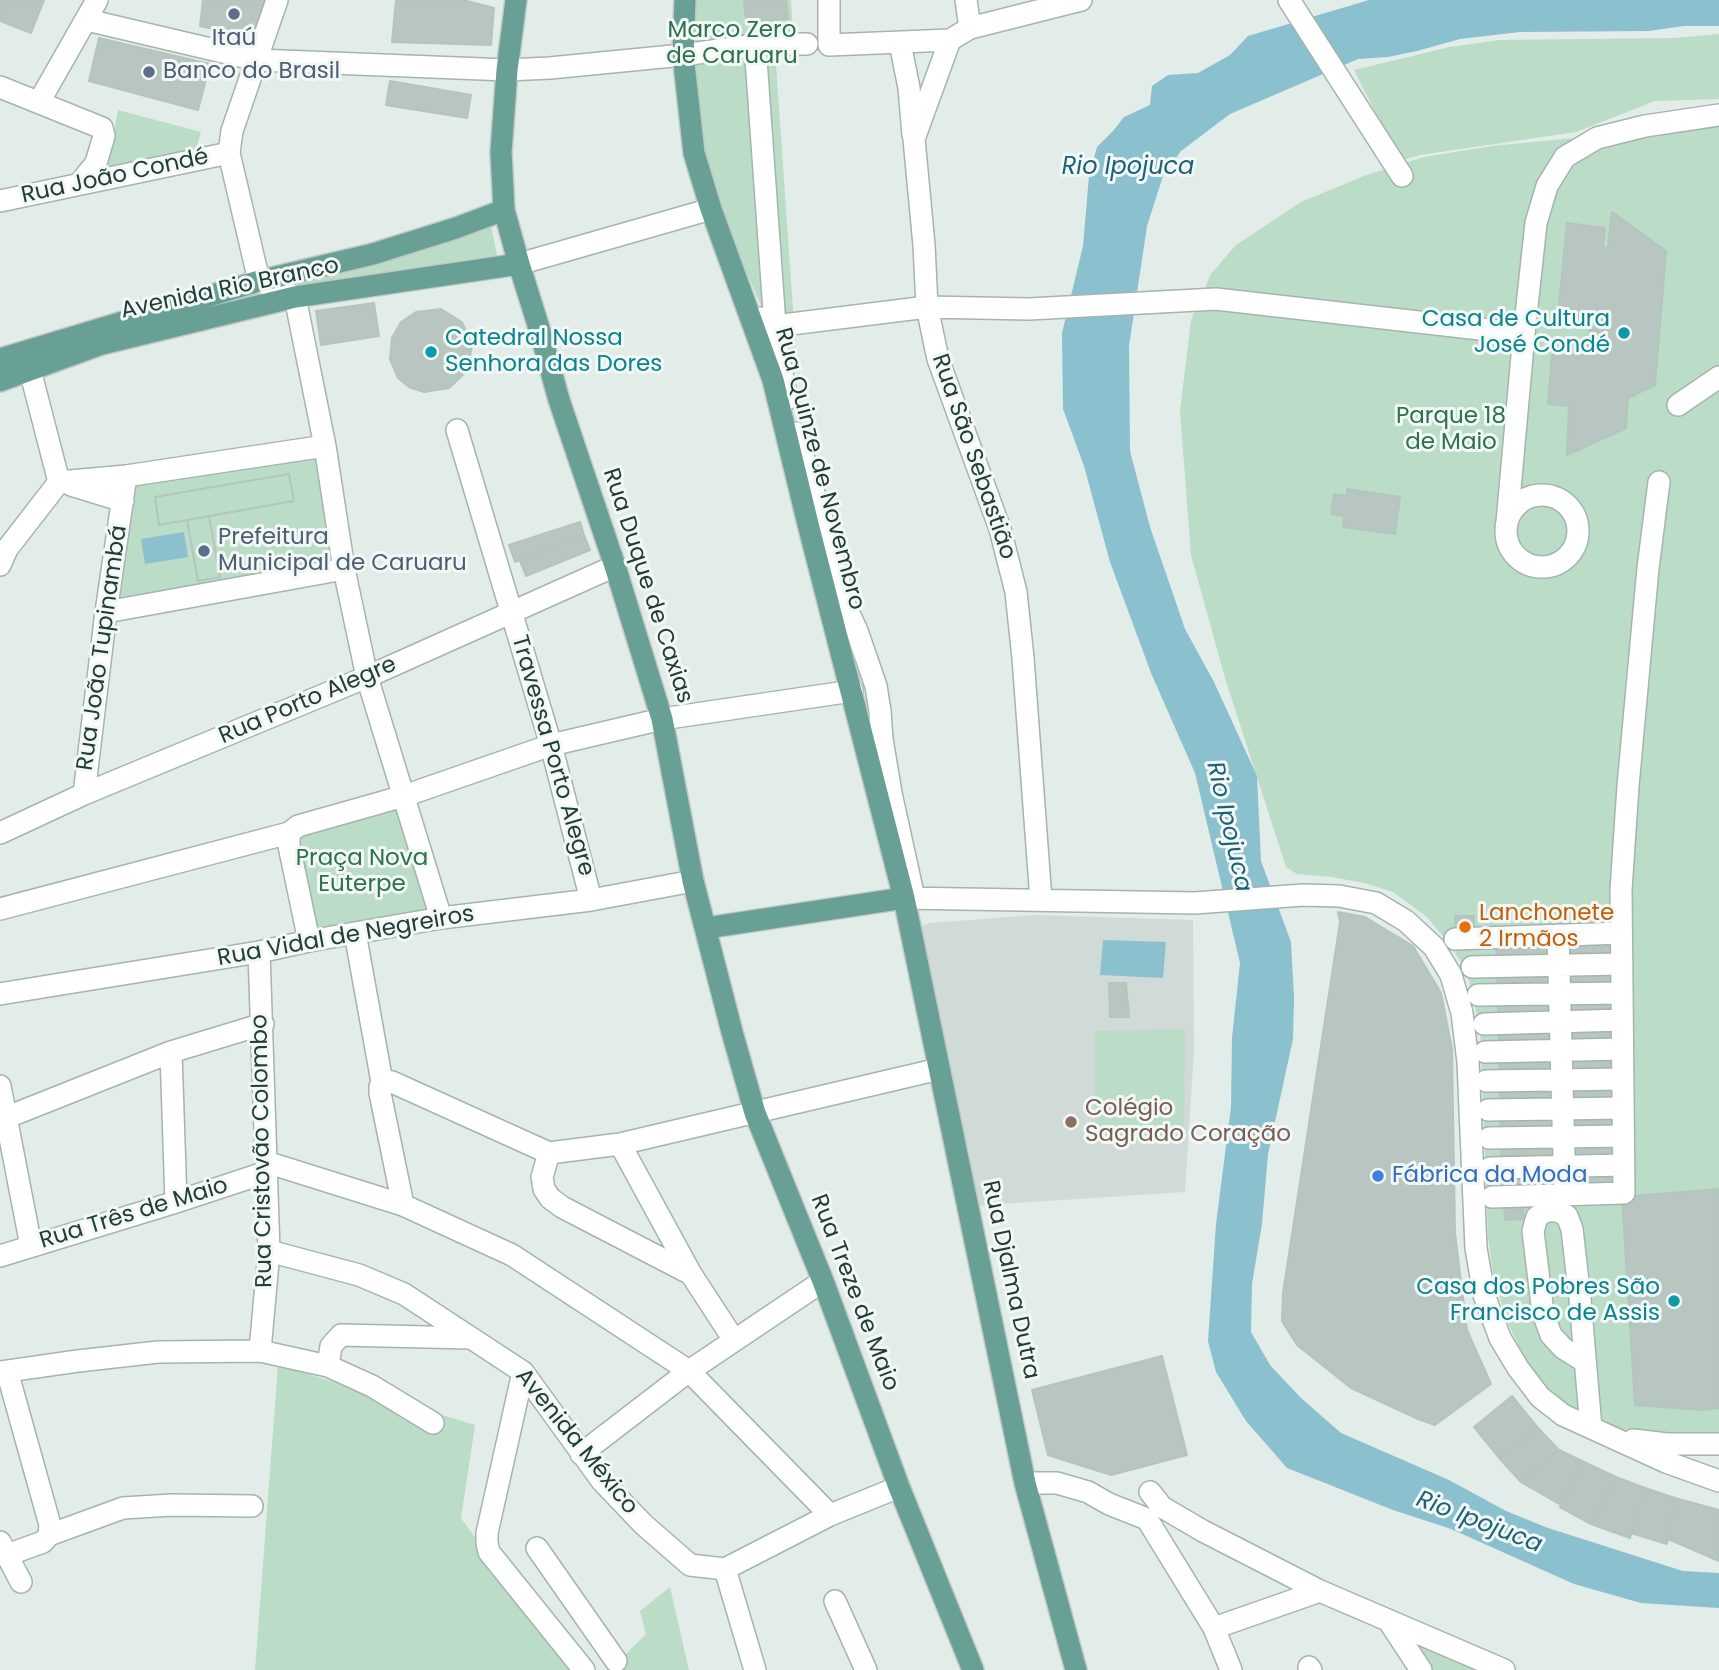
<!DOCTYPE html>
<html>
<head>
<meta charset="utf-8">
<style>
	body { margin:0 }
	canvas { display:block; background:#e2ece8 }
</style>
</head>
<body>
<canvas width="1719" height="1670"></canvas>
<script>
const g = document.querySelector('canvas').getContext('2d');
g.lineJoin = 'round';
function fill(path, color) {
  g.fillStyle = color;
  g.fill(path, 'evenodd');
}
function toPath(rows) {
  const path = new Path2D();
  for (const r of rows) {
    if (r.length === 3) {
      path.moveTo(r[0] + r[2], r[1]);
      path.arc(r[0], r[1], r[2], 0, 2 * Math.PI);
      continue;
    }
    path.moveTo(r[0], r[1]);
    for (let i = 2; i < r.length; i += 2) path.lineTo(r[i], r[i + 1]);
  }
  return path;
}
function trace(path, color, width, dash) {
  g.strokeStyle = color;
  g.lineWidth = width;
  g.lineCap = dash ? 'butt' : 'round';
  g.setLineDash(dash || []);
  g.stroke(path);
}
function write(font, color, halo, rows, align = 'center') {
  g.font = font + ' Poppins,sans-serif';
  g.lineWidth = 6;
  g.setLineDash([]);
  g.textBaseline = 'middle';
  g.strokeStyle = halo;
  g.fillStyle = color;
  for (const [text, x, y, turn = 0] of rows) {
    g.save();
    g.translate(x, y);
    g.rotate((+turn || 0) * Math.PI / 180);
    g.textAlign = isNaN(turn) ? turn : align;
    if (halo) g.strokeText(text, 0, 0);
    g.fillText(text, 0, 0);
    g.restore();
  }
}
const built = toPath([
	[1036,915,1193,920,1194,1051,1185,1192,971,1206,920,927,930,923]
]);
const green = toPath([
	[689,0,791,0,793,40,775,51,797,367,787,362,718,210,709,184,687,38],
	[1719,34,1719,99,1655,101,1576,132,1420,155,1400,161,1354,70,1450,47,1500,40,1674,38],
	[118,110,201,132,195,152,101,172,114,132],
	[1719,121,1719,1434,1655,1434,1613,1428,1587,1417,1549,1393,1526,1361,1506,1319,1493,1275,1488,1236,1480,1028,1467,972,1450,945,1427,917,1393,892,1364,883,1332,877,1297,874,1286,867,1225,678,1191,555,1180,411,1191,320,1211,274,1236,245,1301,202,1364,176,1424,157,1492,146,1636,132],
	[490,220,498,261,304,291,279,282],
	[316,453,336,561,111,607,130,484],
	[403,808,435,913,315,935,291,835],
	[1185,1029,1184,1142,1095,1143,1095,1031],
	[278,1365,475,1425,461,1518,570,1670,255,1670],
	[670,1587,689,1670,610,1670,646,1634,640,1611],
	[1400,1632,1483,1670,1427,1670]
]);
const water = toPath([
	[1369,0,1719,0,1719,26,1684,26,1649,31,1520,32,1460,39,1417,51,1388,57,1358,59,1230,114,1181,151,1163,176,1147,226,1129,346,1130,451,1150,527,1185,629,1214,682,1257,776,1261,861,1291,942,1294,998,1293,1039,1268,1154,1262,1224,1252,1284,1251,1332,1270,1365,1301,1398,1341,1433,1449,1480,1506,1511,1548,1528,1683,1571,1719,1573,1719,1608,1641,1603,1574,1584,1451,1529,1393,1510,1287,1468,1246,1421,1216,1372,1208,1341,1216,1224,1231,1107,1232,1038,1240,963,1195,773,1151,673,1110,562,1084,466,1063,409,1062,333,1083,246,1089,176,1097,147,1113,131,1124,117,1150,105,1152,86,1168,75,1198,73,1230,55,1248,36],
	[184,532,188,557,145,564,141,539],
	[1103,940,1166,942,1163,978,1100,975]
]);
const building = toPath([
	[0,0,44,0,31,33,0,21,0,0],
	[203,0,267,0,261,29,245,28,232,33,200,26,203,0],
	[396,0,463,0,494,8,491,45,392,42,396,0],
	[744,0,786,0,788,19,746,22,744,0],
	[99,38,210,64,198,110,89,81,99,38],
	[390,81,471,95,467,118,386,105,390,81],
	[1612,212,1666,251,1655,385,1628,398,1626,428,1567,455,1569,406,1548,404,1552,355,1589,339,1590,326,1559,304,1567,223,1605,228,1603,247,1608,248,1612,212],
	[374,303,379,336,321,345,316,311,374,303],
	[441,309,462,322,472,346,467,371,449,388,424,392,409,387,398,378,390,359,392,338,401,322,416,312,441,309],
	[289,474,294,501,159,525,155,497,289,474],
	[289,474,294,501,209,516,220,577,198,581,187,520,159,525,155,497,289,474],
	[1347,489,1400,497,1395,534,1343,527,1344,516,1331,514,1334,494,1347,496,1347,489],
	[209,516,220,577,198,581,187,520,209,516],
	[580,522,584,535,515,562,509,545,580,522],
	[584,535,590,550,526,576,520,561,584,535],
	[1338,912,1365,917,1413,946,1441,993,1452,1049,1455,1233,1467,1330,1491,1384,1435,1425,1418,1419,1351,1388,1297,1345,1282,1321,1283,1293,1340,922,1338,912],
	[1455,916,1474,916,1474,937,1456,937,1455,916],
	[1563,937,1619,937,1619,961,1563,961,1563,937],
	[1556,938,1557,962,1497,964,1496,940,1556,938],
	[1619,966,1619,991,1564,991,1564,967,1619,966],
	[1557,967,1557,992,1497,993,1497,969,1557,967],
	[1109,983,1126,983,1129,1017,1110,1017,1109,983],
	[1564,995,1620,995,1620,1019,1564,1020,1564,995],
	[1557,996,1558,1020,1498,1021,1498,997,1557,996],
	[1564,1023,1620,1023,1620,1047,1564,1047,1564,1023],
	[1559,1024,1559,1048,1499,1049,1499,1025,1559,1024],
	[1564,1052,1619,1052,1619,1076,1564,1076,1564,1052],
	[1559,1053,1559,1077,1500,1078,1499,1054,1559,1053],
	[1560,1082,1560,1106,1500,1107,1500,1083,1560,1082],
	[1566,1082,1621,1082,1621,1106,1566,1106,1566,1082],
	[1560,1110,1560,1135,1501,1136,1500,1112,1560,1110],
	[1566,1110,1622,1110,1622,1134,1566,1135,1566,1110],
	[1561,1139,1561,1164,1501,1165,1501,1141,1561,1139],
	[1566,1139,1621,1139,1621,1163,1566,1163,1566,1139],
	[1622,1167,1622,1191,1567,1193,1566,1169,1622,1167],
	[1561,1169,1562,1193,1502,1194,1502,1170,1561,1169],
	[1719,1189,1719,1408,1703,1410,1635,1405,1622,1197,1719,1189],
	[1523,1199,1524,1219,1505,1220,1504,1200,1523,1199],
	[1162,1356,1187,1455,1111,1475,1048,1455,1032,1390,1162,1356],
	[1512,1396,1538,1428,1500,1459,1474,1427,1512,1396],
	[1538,1428,1559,1450,1521,1482,1500,1459,1538,1428],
	[1559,1450,1584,1462,1559,1504,1521,1482,1559,1450],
	[1584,1462,1616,1477,1591,1524,1560,1507,1584,1462],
	[1616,1477,1645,1488,1630,1538,1591,1524,1616,1477],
	[1645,1488,1675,1498,1667,1544,1631,1533,1645,1488],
	[1675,1498,1719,1510,1719,1561,1668,1539,1675,1498]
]);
const minor = toPath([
	[277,0,232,131,229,153,259,281,295,297,325,446,344,569,367,677,441,918],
	[829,0,829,45,950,40,970,28,1081,0],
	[966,0,970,28],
	[1289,0,1402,176],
	[87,20,257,60,507,70,550,68,683,55,755,45,807,44],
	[950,40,914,139,924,245,927,307,938,359,1000,529,1016,592,1023,658,1041,900],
	[900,43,909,88,913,135],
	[755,45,776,339],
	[0,87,102,128,104,136,96,163,79,184],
	[39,102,97,0],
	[0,201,229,153],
	[519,264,711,209],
	[761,318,776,342,787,399],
	[775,326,927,307,1029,309,1216,299,1524,334],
	[1678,405,1719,377],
	[457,430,551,745,591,900],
	[796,433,827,536,845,605,857,631,876,686,880,711,882,739,891,793,914,898],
	[59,482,126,476,325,446],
	[71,485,123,501],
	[1542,531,36],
	[1507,522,1524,334,1536,223,1547,186,1565,157,1597,138,1645,126,1719,115],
	[0,565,7,549,59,482,30,370],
	[106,612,344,569],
	[84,794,106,612,126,476],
	[0,833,84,794,367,677,615,566],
	[289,833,289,846,309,941],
	[904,898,1195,903,1303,895,1339,896,1376,903,1406,921,1434,947,1451,975,1462,1013,1468,1062,1476,1248,1484,1295,1500,1338,1518,1368,1540,1397,1563,1415,1666,1462,1719,1481],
	[0,909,289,833,298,826,404,796,551,745,662,719,852,691],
	[355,933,382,1082,380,1087,380,1093,403,1205],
	[1558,935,1565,1194],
	[1455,939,1621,933],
	[259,952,269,1251,260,1351],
	[1472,967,1622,964],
	[0,994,259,952,309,941,441,918,591,900,693,881],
	[1478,995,1622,993],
	[1484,1024,1622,1020],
	[171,1052,176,1202],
	[1485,1052,1622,1049],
	[1486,1081,1623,1079],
	[382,1082,387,1081,392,1082,549,1153,620,1144,939,1069],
	[0,1086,31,1246],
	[1488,1110,1623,1108],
	[0,1120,171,1052,263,1024],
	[1489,1138,1623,1136],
	[620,1144,691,1274,734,1340],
	[549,1153,542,1177,544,1189,550,1198,562,1207,691,1274],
	[266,1162,403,1205,512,1255,689,1371,830,1515],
	[1490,1168,1623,1165],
	[1492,1197,1624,1193,1621,890,1628,786,1648,568,1659,482],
	[269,1251,359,1275,404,1294,523,1372,602,1481,643,1524,690,1565,725,1569],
	[0,1256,176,1202,267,1172],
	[1585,1362,1563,1348,1551,1335,1543,1313,1533,1231,1537,1217,1546,1211,1558,1211,1567,1216,1572,1229,1580,1299,1591,1428],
	[328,1366,331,1346,341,1335,470,1338],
	[7,1371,50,1525,49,1535],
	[0,1372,78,1361,158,1352,260,1351,328,1366,372,1386,433,1423],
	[523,1372,487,1533,487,1543,489,1552,584,1670],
	[1633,1440,1667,1444,1719,1444],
	[581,1454,689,1371,823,1281],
	[1025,1483,1057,1483,1088,1492,1109,1504,1147,1519,1214,1628,1231,1670],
	[1150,1492,1162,1507,1203,1531,1320,1591,1504,1670],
	[0,1542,21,1582],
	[537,1548,616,1661],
	[7,1555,43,1542,49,1535,123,1508,172,1505,252,1506],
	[725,1569,830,1515,899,1487],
	[725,1569,755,1670],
	[835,1601,866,1670],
	[1388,1620,1421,1670],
	[1214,1628,1320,1591],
	[1309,1667,1311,1670]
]);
const major = toPath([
	[516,0,507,70,501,152,504,210,519,264,539,328,559,400,615,566,662,719,693,881,732,1032,755,1113,823,1281,899,1487,973,1670],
	[685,0,683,55,694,153,711,209,773,380,809,528,904,898,1025,1483,1076,1670],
	[0,359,259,281,373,254,456,228,504,210],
	[0,381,102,344,295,297,519,264],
	[706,928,904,898]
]);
const markers = [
	[234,14,7,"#5c6f8a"],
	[149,72,7,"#5c6f8a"],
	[1624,333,7,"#0f9aa8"],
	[431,352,7,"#0f9aa8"],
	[204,551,7,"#5c6f8a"],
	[1465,927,7,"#e8710a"],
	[1071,1122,7,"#8d6e63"],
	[1378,1176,7,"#3f7fe0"],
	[1674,1301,7,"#0f9aa8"]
];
const parkNames = [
	["Marco Zero",732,31],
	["de Caruaru",732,57],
	["Parque 18",1451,417],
	["de Maio",1451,443],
	["Praça Nova",362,859],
	["Euterpe",362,885]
];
const serviceNames = [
	["Itaú",234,39,"center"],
	["Banco do Brasil",163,72],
	["Prefeitura",218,538],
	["Municipal de Caruaru",218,564]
];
const streetNames = [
	["Rua João Condé",115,177,-12],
	["Avenida Rio Branco",230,289,-12],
	["Rua São Sebastião",973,457,71],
	["Rua Quinze de Novembro",819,469,75],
	["Rua Duque de Caxias",647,586,72],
	["Rua João Tupinambá",103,648,-82],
	["Rua Porto Alegre",308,701,-23],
	["Travessa Porto Alegre",552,756,74],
	["Rua Vidal de Negreiros",346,937,-10],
	["Rua Cristovão Colombo",263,1151,-91],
	["Rua Três de Maio",134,1214,-17],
	["Rua Djalma Dutra",1010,1280,78],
	["Rua Treze de Maio",854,1293,69],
	["Avenida México",576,1442,51]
];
const cultureNames = [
	["Casa de Cultura",1610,320],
	["José Condé",1610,346],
	["Catedral Nossa",445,339,"left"],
	["Senhora das Dores",445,365,"left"],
	["Casa dos Pobres São",1660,1288],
	["Francisco de Assis",1660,1314]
];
const foodNames = [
	["Lanchonete",1479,914],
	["2 Irmãos",1479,940]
];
const educationNames = [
	["Colégio",1085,1109],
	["Sagrado Coração",1085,1135]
];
const shopNames = [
	["Fábrica da Moda",1392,1176]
];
const waterNames = [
	["Rio Ipojuca",1128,168],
	["Rio Ipojuca",1228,827,77],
	["Rio Ipojuca",1479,1523,21]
];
fill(built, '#d0dbd7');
fill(green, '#bbdcc6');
fill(water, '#8bc0cf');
fill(building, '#b7c6c1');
trace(building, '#b4c5bf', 2);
trace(minor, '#a5b4af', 24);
trace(major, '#c1c8c7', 24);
trace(minor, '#fff', 21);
trace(major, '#68a095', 21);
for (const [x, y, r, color] of markers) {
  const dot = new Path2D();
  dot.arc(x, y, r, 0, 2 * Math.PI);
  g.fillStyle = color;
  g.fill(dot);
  trace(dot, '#f2f8f6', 2.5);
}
write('23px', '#2e724d', '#f2f8f6', parkNames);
write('23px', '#4e5e75', '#f2f8f6', serviceNames, 'left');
write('23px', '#223c37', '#f2f8f6', streetNames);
write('23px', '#0d838f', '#f2f8f6', cultureNames, 'right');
write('23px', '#c56008', '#f2f8f6', foodNames, 'left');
write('23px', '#785e54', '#f2f8f6', educationNames, 'left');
write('23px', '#366cbe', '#f2f8f6', shopNames, 'left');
write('italic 24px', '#1e6176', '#f2f8f6', waterNames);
</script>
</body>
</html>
